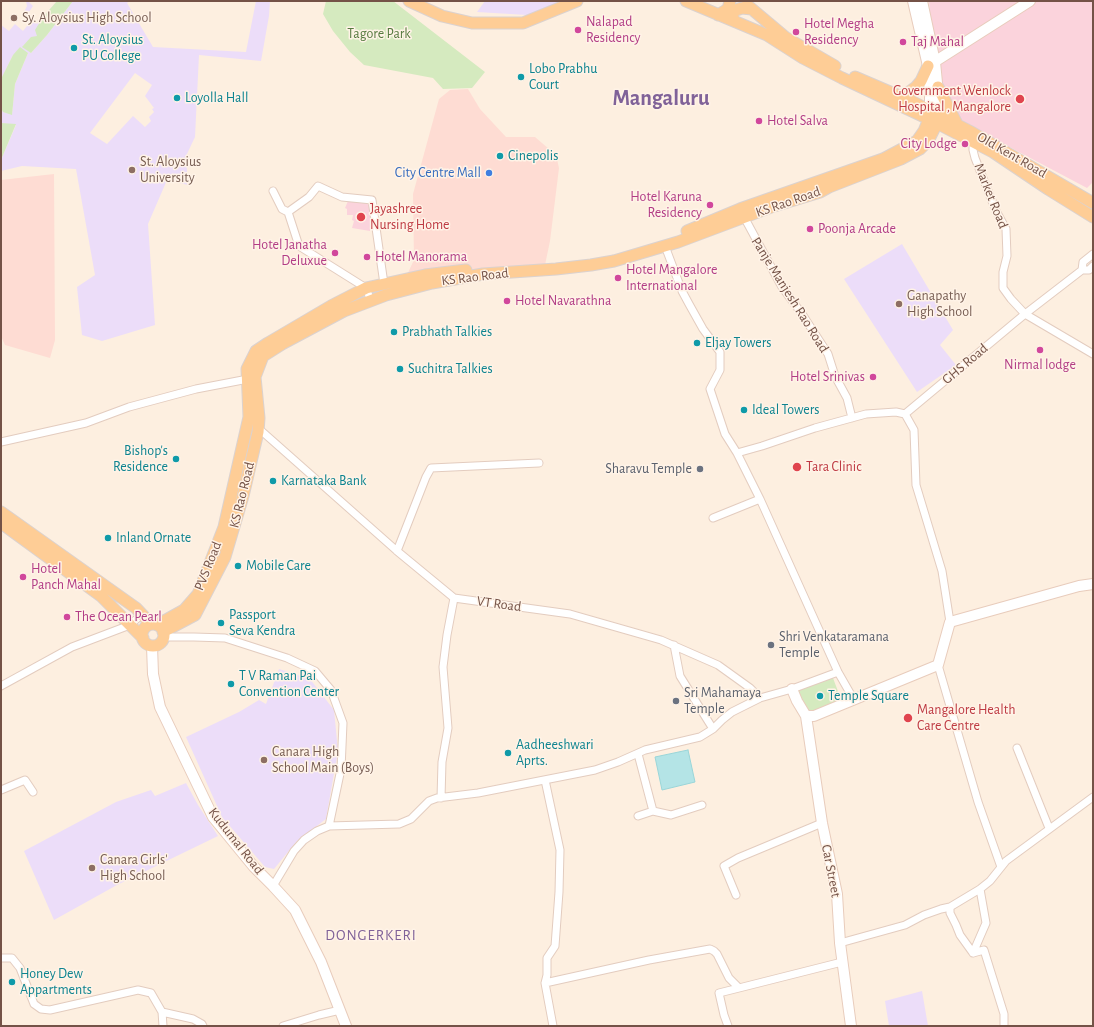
<!DOCTYPE html>
<html>
<head>
<meta charset="utf-8">
<style>
	body { margin:0 }
	#map { position:relative; width:1094px; height:1027px; overflow:hidden; background:#fdefe0; font-family:"Alegreya Sans",sans-serif }
	canvas { display:block }
	.frame { position:absolute; inset:0; border:2px solid #745247; pointer-events:none }
</style>
</head>
<body>
<div id="map">
<canvas width="1094" height="1027"></canvas>
<div class="frame"></div>
</div>
<script>
const g = document.querySelector('canvas').getContext('2d');
g.lineJoin = 'round';
function fill(path, color) {
  g.fillStyle = color;
  g.fill(path, 'evenodd');
}
function toPath(rows) {
  const path = new Path2D();
  for (const r of rows) {
    if (r.length === 3) {
      path.moveTo(r[0] + r[2], r[1]);
      path.arc(r[0], r[1], r[2], 0, 2 * Math.PI);
      continue;
    }
    path.moveTo(r[0], r[1]);
    for (let i = 2; i < r.length; i += 2) path.lineTo(r[i], r[i + 1]);
  }
  return path;
}
function trace(path, color, width, dash) {
  g.strokeStyle = color;
  g.lineWidth = width;
  g.lineCap = dash ? 'butt' : 'round';
  g.setLineDash(dash || []);
  g.stroke(path);
}
function write(font, color, halo, rows, align = 'center') {
  g.font = font + ' "Alegreya Sans",sans-serif';
  g.lineWidth = 3;
  g.setLineDash([]);
  g.textBaseline = 'middle';
  g.strokeStyle = halo;
  g.fillStyle = color;
  for (const [text, x, y, turn = 0] of rows) {
    g.save();
    g.translate(x, y);
    g.rotate((+turn || 0) * Math.PI / 180);
    g.textAlign = isNaN(turn) ? turn : align;
    if (halo) g.strokeText(text, 0, 0);
    g.fillText(text, 0, 0);
    g.restore();
  }
}
const commercial = toPath([
	[468,89,480,109,506,137,535,137,556,155,559,168,550,241,545,265,406,277,414,260,413,194,439,99,450,90],
	[54,174,55,340,50,358,5,345,1,336,1,180]
]);
const education = toPath([
	[26,1,28,1,33,6,27,15,37,24,57,1,37,36,23,46,31,53,47,35,73,1,130,1,127,3,153,47,246,52,256,1,270,1,269,16,261,61,199,55,195,137,186,156,188,185,167,180,148,224,155,325,102,341,82,335,77,287,95,275,76,169,22,166,1,171,1,160,16,125,1,123,1,108,3,112,12,114,15,84,28,53,13,55,1,79,1,25,9,31,15,24,23,31,31,21,23,14,27,6],
	[135,73,152,85,145,96,154,108,152,109,154,112,149,117,151,121,145,127,133,116,107,144,90,133],
	[485,1,568,1,527,15,477,12],
	[902,244,953,330,940,345,956,365,917,392,844,279],
	[279,669,310,679,334,710,338,751,326,819,297,841,274,869,265,867,222,817,186,737,239,712,259,700,266,704],
	[186,783,198,805,218,836,117,885,54,920,24,851,116,802,151,790,155,796],
	[922,991,928,1026,889,1026,885,1001]
]);
const medical = toPath([
	[929,1,1093,1,1093,182,1087,188,968,125,957,116,936,82],
	[348,201,371,202,370,231,352,228,354,221,352,220,353,215,347,215,347,209,345,208]
]);
const green = toPath([
	[57,1,73,1,47,35,31,53,22,47,31,37,37,36,35,30,43,17],
	[326,1,393,1,485,72,472,88,443,89,433,78,364,65,350,52,333,31,323,14],
	[20,47,28,53,15,84,12,115,3,112,1,108,1,79,13,55],
	[1,123,16,124,1,160],
	[833,678,842,702,806,715,797,690]
]);
const water = toPath([
	[688,750,695,782,662,790,655,757,688,750]
]);
const street = toPath([
	[973,141,973,150,975,158,996,211,1006,229,1007,256,1003,272,1003,288,1011,299,1025,314,1093,354],
	[273,191,282,209,288,212,299,246,366,288,371,301],
	[288,212,309,197,318,186,342,197,372,200,384,284],
	[743,215,782,287,802,314,828,354,835,376,847,398,852,418],
	[665,246,682,291,689,304,703,329,720,352,720,370,710,389,725,434,737,453,760,499,838,672,854,700],
	[1082,270,1083,262,1093,254],
	[905,414,1025,314,1082,270,1089,270,1093,266],
	[905,414,914,430,916,485,942,571,950,622],
	[257,427,397,551,454,598,570,614,661,640,718,665,750,688,760,698,792,689,838,672],
	[1,442,86,423,129,407,196,389,248,379],
	[737,453,762,446,815,428,866,414,896,412,905,414],
	[713,518,760,499],
	[397,551,426,477,431,468,539,463],
	[164,637,194,637,225,638,287,658,315,671,331,690,343,723,341,769,329,826,317,831,304,840,294,851,273,886],
	[674,645,680,676,713,729],
	[938,665,978,802,1001,867],
	[1,686,72,647,130,625,142,614],
	[1017,748,1049,828],
	[638,754,653,811],
	[545,780,560,850,559,892,555,946,547,958,547,975,545,983,553,1026],
	[1,790,25,780,33,792],
	[441,798,442,762,448,728,443,667,447,635,454,598],
	[638,816,653,811,671,815,702,805],
	[329,826,399,824,411,819,429,801,437,798,478,793,595,770,618,762,645,750,700,737,713,729,722,720,732,712,760,698],
	[736,895,724,866,738,858,822,823],
	[950,907,950,913,956,925,960,935,973,953,984,950,1004,1014,1004,1026],
	[840,943,905,925,924,915,941,909,950,907,980,889,990,881,1006,861,1093,797],
	[973,953,986,923,980,889],
	[1,958,12,958,20,968,34,1004,41,1009,50,1010,138,990,151,993,162,1012,193,1019,202,1024,203,1026],
	[545,983,649,960,710,949,714,951,717,954,729,978,739,988,842,962],
	[162,1012,163,1026],
	[283,1026,319,1015,340,1010],
	[728,1026,724,1015,719,993,739,988]
]);
const secondary = toPath([
	[913,1,928,66,930,92,930,110],
	[922,1,935,62,938,93,938,115],
	[928,66,1030,1],
	[152,646,153,674,160,707,213,817,254,867,273,886,295,910,321,962,346,1026],
	[792,689,797,701,806,716,822,823,837,894,840,943,851,1026],
	[806,716,814,716,938,665,950,622,1079,586,1093,584]
]);
const primary = toPath([
	[409,1,442,16,472,23,523,23,577,1],
	[686,1,736,22],
	[747,5,785,37,835,66],
	[752,9,742,8,736,10,733,13,732,17,733,19,736,22,767,35,803,58,842,78,929,119,993,152,1048,189,1093,217],
	[718,15,728,9,730,1],
	[855,77,911,101,973,133,1093,203],
	[938,87,957,124],
	[900,96,908,93,916,87,921,81,928,66],
	[687,231,740,209,883,159,917,141,924,131,929,119],
	[1,512,136,608,151,624],
	[1,523,101,596,143,638],
	[153,635,11],
	[157,625,184,610,198,594,224,527,249,417,247,369,256,351,268,343,331,306,366,288,425,275,466,270],
	[163,632,195,615,225,557,243,496,258,432,259,418,255,377,263,356,282,344,344,311,386,295,432,283,483,274,556,269,591,265,614,261,678,242,774,206,820,192,829,187,901,159,920,149,928,141,937,123]
]);
const markers = [
	[14,18,4,"#8d6e63"],
	[578,30,4,"#d1479c"],
	[796,32,4,"#d1479c"],
	[903,42,4,"#d1479c"],
	[74,48,4,"#0f9aa8"],
	[521,77,4,"#0f9aa8"],
	[177,98,4,"#0f9aa8"],
	[1020,99,5,"#e0444e"],
	[759,121,4,"#d1479c"],
	[965,144,4,"#d1479c"],
	[500,156,4,"#0f9aa8"],
	[132,170,4,"#8d6e63"],
	[489,173,4,"#3f7fe0"],
	[710,205,4,"#d1479c"],
	[361,217,5,"#e0444e"],
	[810,229,4,"#d1479c"],
	[335,253,4,"#d1479c"],
	[367,257,4,"#d1479c"],
	[618,278,4,"#d1479c"],
	[507,301,4,"#d1479c"],
	[899,304,4,"#8d6e63"],
	[394,332,4,"#0f9aa8"],
	[697,343,4,"#0f9aa8"],
	[1040,350,4,"#d1479c"],
	[400,369,4,"#0f9aa8"],
	[873,377,4,"#d1479c"],
	[744,410,4,"#0f9aa8"],
	[176,459,4,"#0f9aa8"],
	[797,467,5,"#e0444e"],
	[700,469,4,"#6b7280"],
	[273,481,4,"#0f9aa8"],
	[108,538,4,"#0f9aa8"],
	[238,566,4,"#0f9aa8"],
	[23,577,4,"#d1479c"],
	[67,617,4,"#d1479c"],
	[221,623,4,"#0f9aa8"],
	[771,645,4,"#6b7280"],
	[231,684,4,"#0f9aa8"],
	[820,696,4,"#0f9aa8"],
	[676,701,4,"#6b7280"],
	[908,718,5,"#e0444e"],
	[508,753,4,"#0f9aa8"],
	[264,760,4,"#8d6e63"],
	[92,868,4,"#8d6e63"],
	[12,982,4,"#0f9aa8"]
];
const educationNames = [
	["Sy. Aloysius High School",22,18],
	["St. Aloysius",140,162],
	["University",140,178],
	["Ganapathy",907,296],
	["High School",907,312],
	["Canara High",272,752],
	["School Main (Boys)",272,768],
	["Canara Girls'",100,860],
	["High School",100,876]
];
const hotelNames = [
	["Nalapad",586,22],
	["Residency",586,38],
	["Hotel Megha",804,24],
	["Residency",804,40],
	["Taj Mahal",911,42],
	["Hotel Salva",767,121],
	["City Lodge",957,144,"right"],
	["Hotel Karuna",702,197,"right"],
	["Residency",702,213,"right"],
	["Poonja Arcade",818,229],
	["Hotel Janatha",327,245,"right"],
	["Deluxue",327,261,"right"],
	["Hotel Manorama",375,257],
	["Hotel Mangalore",626,270],
	["International",626,286],
	["Hotel Navarathna",515,301],
	["Nirmal lodge",1040,365,"center"],
	["Hotel Srinivas",865,377,"right"],
	["Hotel",31,569],
	["Panch Mahal",31,585],
	["The Ocean Pearl",75,617]
];
const parkNames = [
	["Tagore Park",379,34]
];
const cultureNames = [
	["St. Aloysius",82,40],
	["PU College",82,56],
	["Lobo Prabhu",529,69],
	["Court",529,85],
	["Loyolla Hall",185,98],
	["Cinepolis",508,156],
	["Prabhath Talkies",402,332],
	["Eljay Towers",705,343],
	["Suchitra Talkies",408,369],
	["Ideal Towers",752,410],
	["Bishop's",168,451,"right"],
	["Residence",168,467,"right"],
	["Karnataka Bank",281,481],
	["Inland Ornate",116,538],
	["Mobile Care",246,566],
	["Passport",229,615],
	["Seva Kendra",229,631],
	["T V Raman Pai",239,676],
	["Convention Center",239,692],
	["Temple Square",828,696],
	["Aadheeshwari",516,745],
	["Aprts.",516,761],
	["Honey Dew",20,974],
	["Appartments",20,990]
];
const healthNames = [
	["Government Wenlock",1011,91,"right"],
	["Hospital , Mangalore",1011,107,"right"],
	["Jayashree",370,209],
	["Nursing Home",370,225],
	["Tara Clinic",806,467],
	["Mangalore Health",917,710],
	["Care Centre",917,726]
];
const streetNames = [
	["Old Kent Road",1012,155,30],
	["Market Road",991,196,68],
	["KS Rao Road",788,202,-19],
	["KS Rao Road",475,277,-7],
	["Panje Manjesh Rao Road",790,295,58],
	["GHS Road",965,364,-40],
	["KS Rao Road",242,495,-76],
	["PVS Road",208,566,-68],
	["VT Road",499,604,8],
	["Kudumal Road",236,841,52],
	["Car Street",831,871,79]
];
const shopNames = [
	["City Centre Mall",481,173]
];
const worshipNames = [
	["Sharavu Temple",692,469,"right"],
	["Shri Venkataramana",779,637],
	["Temple",779,653],
	["Sri Mahamaya",684,693],
	["Temple",684,709]
];
const neighbourhoodNames = [
	["DONGERKERI",371,935]
];
const townNames = [
	["Mangaluru",661,98]
];
fill(commercial, '#fedcd3');
fill(education, '#ecddf9');
fill(medical, '#fbd3dc');
fill(green, '#d5eabf');
fill(water, '#b4e4e6');
trace(water, '#9ad5d8', 1);
trace(street, '#e3ccbf', 9);
trace(secondary, '#e8ccbc', 12);
trace(primary, '#dbd2cf', 13);
trace(street, '#fff', 7);
trace(secondary, '#fff', 10);
trace(primary, '#fecd96', 11);
for (const [x, y, r, color] of markers) {
  const dot = new Path2D();
  dot.arc(x, y, r, 0, 2 * Math.PI);
  g.fillStyle = color;
  g.fill(dot);
  trace(dot, '#fff3e7', 1.5);
}
write('14px', '#785e54', '#fff3e7', educationNames, 'left');
write('14px', '#b23c85', '#fff3e7', hotelNames, 'left');
write('14px', '#567a3f', '#fff3e7', parkNames);
write('14px', '#0d838f', '#fff3e7', cultureNames, 'left');
write('14px', '#be3a42', '#fff3e7', healthNames, 'left');
write('14px', '#745247', '#fff3e7', streetNames);
write('14px', '#366cbe', '#fff3e7', shopNames, 'right');
write('14px', '#5b616d', '#fff3e7', worshipNames, 'left');
g.letterSpacing = '1px';
write('15px', '#806298', '#fff3e7', neighbourhoodNames);
g.letterSpacing = '0px';
write('bold 22px', '#806298', '#fff3e7', townNames);
</script>
</body>
</html>
